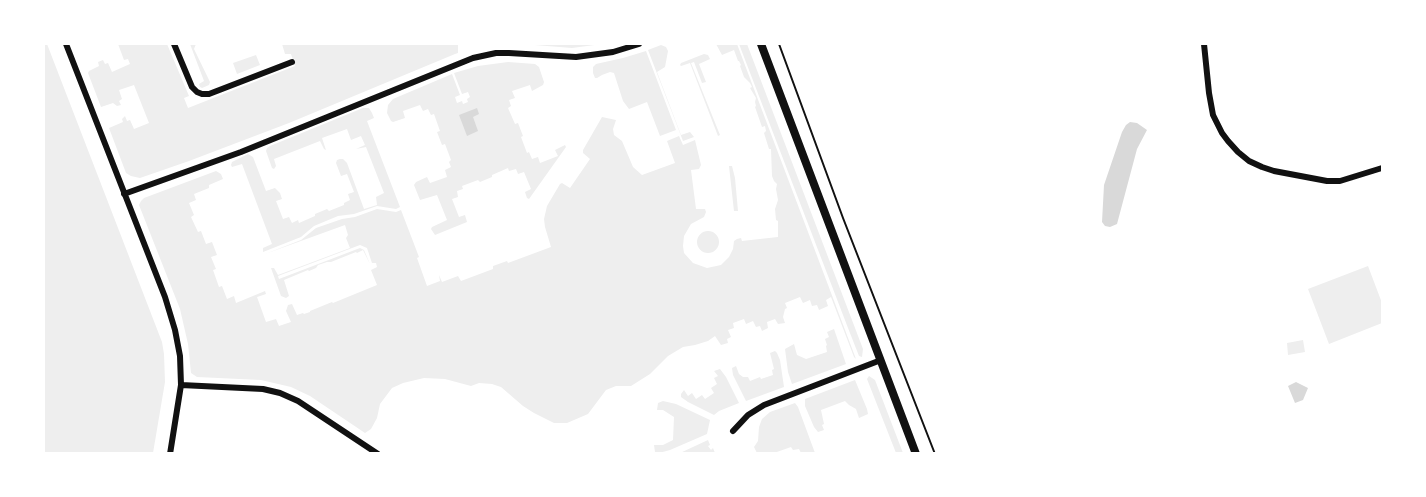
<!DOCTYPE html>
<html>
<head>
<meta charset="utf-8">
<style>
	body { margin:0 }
	#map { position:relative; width:1426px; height:497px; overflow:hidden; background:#fff; font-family:"DejaVu Sans",sans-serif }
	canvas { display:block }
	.frame { position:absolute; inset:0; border:45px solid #fff; pointer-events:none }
</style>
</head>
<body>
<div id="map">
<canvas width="1426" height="497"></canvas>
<div class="frame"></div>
</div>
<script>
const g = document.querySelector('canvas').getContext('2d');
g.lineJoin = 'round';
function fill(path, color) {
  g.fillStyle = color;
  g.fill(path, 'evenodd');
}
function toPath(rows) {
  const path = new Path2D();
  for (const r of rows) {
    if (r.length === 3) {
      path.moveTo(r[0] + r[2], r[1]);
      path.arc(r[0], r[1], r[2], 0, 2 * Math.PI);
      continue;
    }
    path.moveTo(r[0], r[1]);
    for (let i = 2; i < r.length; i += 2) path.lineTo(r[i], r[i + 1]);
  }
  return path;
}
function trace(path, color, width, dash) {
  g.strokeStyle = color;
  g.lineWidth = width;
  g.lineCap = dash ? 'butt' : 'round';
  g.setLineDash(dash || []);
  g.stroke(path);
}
const green = toPath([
	[44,44,47,44,162,342,164,354,165,382,153,453,44,453],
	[118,44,167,44,189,96,184,98,188,108,295,66,291,54,285,54,282,44,458,44,458,53,455,54,289,123,189,161,140,178,131,176,126,173,109,128,123,122,122,119,125,116,127,121,130,120,134,129,149,123,134,85,119,90,122,99,119,101,121,105,117,106,113,103,101,107,88,73,89,71,99,66,98,62,103,60,105,64,108,63,112,72,130,64,128,59,124,60],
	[190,44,196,44,194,49,210,82,209,85,202,88,200,87,199,84,204,81],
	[522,44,602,44,572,48],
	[716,44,737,44,856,359,854,357,831,297,826,300,828,306,819,310,817,305,812,306,810,300,803,303,800,297,785,303,787,308,785,309,783,317,785,323,778,324,775,319,767,322,768,328,762,331,760,326,756,327,753,321,746,324,744,319,733,323,734,328,728,330,731,337,727,339,728,343,721,345,715,336,708,341,695,345,683,347,668,356,650,374,631,386,616,386,606,390,588,414,567,423,554,423,534,413,523,406,501,387,492,384,479,383,471,386,445,379,424,378,403,383,392,388,380,404,377,418,371,429,365,433,310,396,291,387,261,380,197,377,191,373,188,344,180,309,139,205,141,201,144,198,216,171,221,174,223,179,209,185,209,188,194,194,196,200,189,203,194,215,191,217,198,232,201,231,206,244,212,242,217,255,211,257,216,269,213,270,219,287,222,286,227,299,234,296,236,303,265,291,266,294,257,297,266,322,276,319,279,326,291,322,286,311,288,305,292,304,297,315,303,313,304,314,310,312,310,311,332,302,333,303,377,285,371,270,377,267,376,263,372,263,367,248,360,245,278,276,279,279,360,248,364,250,370,264,363,250,357,253,356,252,331,262,327,262,318,265,316,268,309,271,308,270,284,280,289,296,286,298,281,296,271,268,274,268,278,275,350,248,346,238,348,235,345,225,265,254,301,240,316,228,342,219,355,217,377,209,396,212,401,210,419,257,417,258,427,286,440,281,439,275,442,282,458,276,461,281,493,269,493,266,507,261,508,263,551,247,545,227,544,219,547,206,560,184,562,183,570,188,590,159,583,153,583,150,602,117,616,120,613,129,614,135,622,141,633,167,642,175,675,163,667,141,679,136,683,145,695,140,701,165,699,169,691,170,696,209,705,209,706,212,704,217,691,224,684,236,683,246,684,253,693,263,707,268,721,265,729,257,733,249,734,241,737,239,741,238,742,241,778,237,778,221,776,220,775,209,778,200,776,189,777,184,774,181,772,176,771,149,769,149,764,133,766,131,765,126,762,127,755,107,756,106,755,102,756,98,750,88,752,87,750,83,744,77,740,66,741,65,739,61,738,61,734,50,722,55],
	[739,44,747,44,863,349,862,357,859,356,848,328],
	[661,45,666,47,668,51,665,67,657,72,681,135,690,132,694,137,683,141,648,50],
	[646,51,676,130,660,136,647,102,629,109,623,101,614,73,610,72,602,75,597,78,595,78,593,73,593,67,596,64,623,58],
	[704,54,708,55,710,59,699,64,706,82,702,83,694,62,691,63,720,135,718,136,690,63,681,66,680,65,681,63],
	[256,55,260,65,237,74,233,63],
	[508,62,535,64,539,67,544,82,543,85,532,91,530,85,512,91,515,98,509,100,511,106,508,108,515,124,518,123,523,136,521,137,527,153,529,152,532,159,538,157,540,163,558,156,555,150,565,145,566,147,529,199,527,198,525,192,531,189,524,172,518,174,516,169,509,171,508,168,492,175,492,177,480,182,478,180,462,186,463,189,457,191,458,197,452,199,459,217,465,215,467,222,435,235,431,229,432,227,447,220,437,195,420,200,414,185,416,182,427,177,430,183,447,177,445,170,451,167,449,162,451,160,445,144,442,145,437,132,440,131,434,114,431,115,428,109,423,111,420,105,403,111,405,118,393,122,391,121,387,113,388,105,393,99,452,74,460,95,455,97,457,103,462,101,463,104,468,102,467,99,470,97,468,92,462,94,454,73,478,66],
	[363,108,369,108,372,113,374,118,367,121,400,207,396,209,377,206,354,214,338,216,314,226,301,237,263,252,263,248,272,244,242,164,232,167,231,165,232,162,248,154,253,157,266,191,275,188,280,193,282,199,276,201,283,219,289,217,292,223,298,220,299,223,315,216,315,214,327,209,329,211,344,205,344,203,350,200,348,194,354,192,347,174,341,176,336,163,337,160,340,159,343,159,347,163,364,209,377,205,376,197,384,193,366,147,356,149,365,145,361,136,351,140,347,129,322,138,326,150,324,149,320,141,274,159,276,166,274,169,272,168,266,151,267,148,270,146],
	[729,166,732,166,735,178,738,211,734,211],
	[708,242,11],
	[1368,266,1382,303,1382,323,1329,344,1308,289],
	[834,329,846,364,792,384,788,372,785,349,794,344,797,355,806,359,827,352,826,346,827,345,825,339,829,337,827,332],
	[1303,340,1305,352,1288,355,1287,343],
	[775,351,777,353,780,360,784,387,746,401,733,375,732,368,736,366,739,374,743,377,748,377,750,381,760,377,761,379,773,375,772,370,774,369,770,353],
	[720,369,726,377,739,403,719,411,714,415,688,402,681,397,681,394,684,390,688,396,692,393,696,399,702,395,705,399,714,393,711,388,717,384,714,378,718,376,714,371],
	[869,376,875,380,903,453,896,453,867,379],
	[855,380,867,409,868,414,859,418,856,409,849,405,845,401,821,410,824,424,822,425,824,430,818,432,814,427,805,406,805,399],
	[663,401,676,404,710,420,707,434,670,450,659,453,655,452,654,445,663,445,673,440,674,417,663,410,657,410,658,403],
	[795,403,798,407,815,453,801,453,799,449,793,450,791,447,774,453,757,453,754,447,758,441,759,427,762,419,770,412],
	[708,440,710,445,708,446,711,450,713,448,715,453,680,453]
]);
const water = toPath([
	[477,108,479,114,473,117,478,131,467,136,459,115],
	[1130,122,1137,123,1147,130,1137,149,1117,224,1110,227,1105,226,1102,222,1104,185,1122,132,1126,125],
	[1296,382,1308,388,1303,400,1295,403,1288,386]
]);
const path = toPath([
	[779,44,843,218,935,454]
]);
const minor = toPath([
	[66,44,165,297,175,330,180,356,181,385,170,454],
	[174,44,192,87,197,92,202,94,209,94,292,62],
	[1204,44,1209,93,1213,115,1222,133,1228,141,1238,152,1249,161,1262,167,1274,171,1327,181,1340,181,1382,168],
	[124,194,241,152,473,58,496,53,509,53,576,57,613,52,639,44],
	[181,385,263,389,280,393,298,401,378,454],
	[733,431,748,415,764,405,881,360]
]);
const tertiary = toPath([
	[761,44,916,454]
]);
fill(green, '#eee');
fill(water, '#d9d9d9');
trace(path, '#111', 2);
trace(minor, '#111', 6);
trace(tertiary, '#111', 8);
</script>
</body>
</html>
